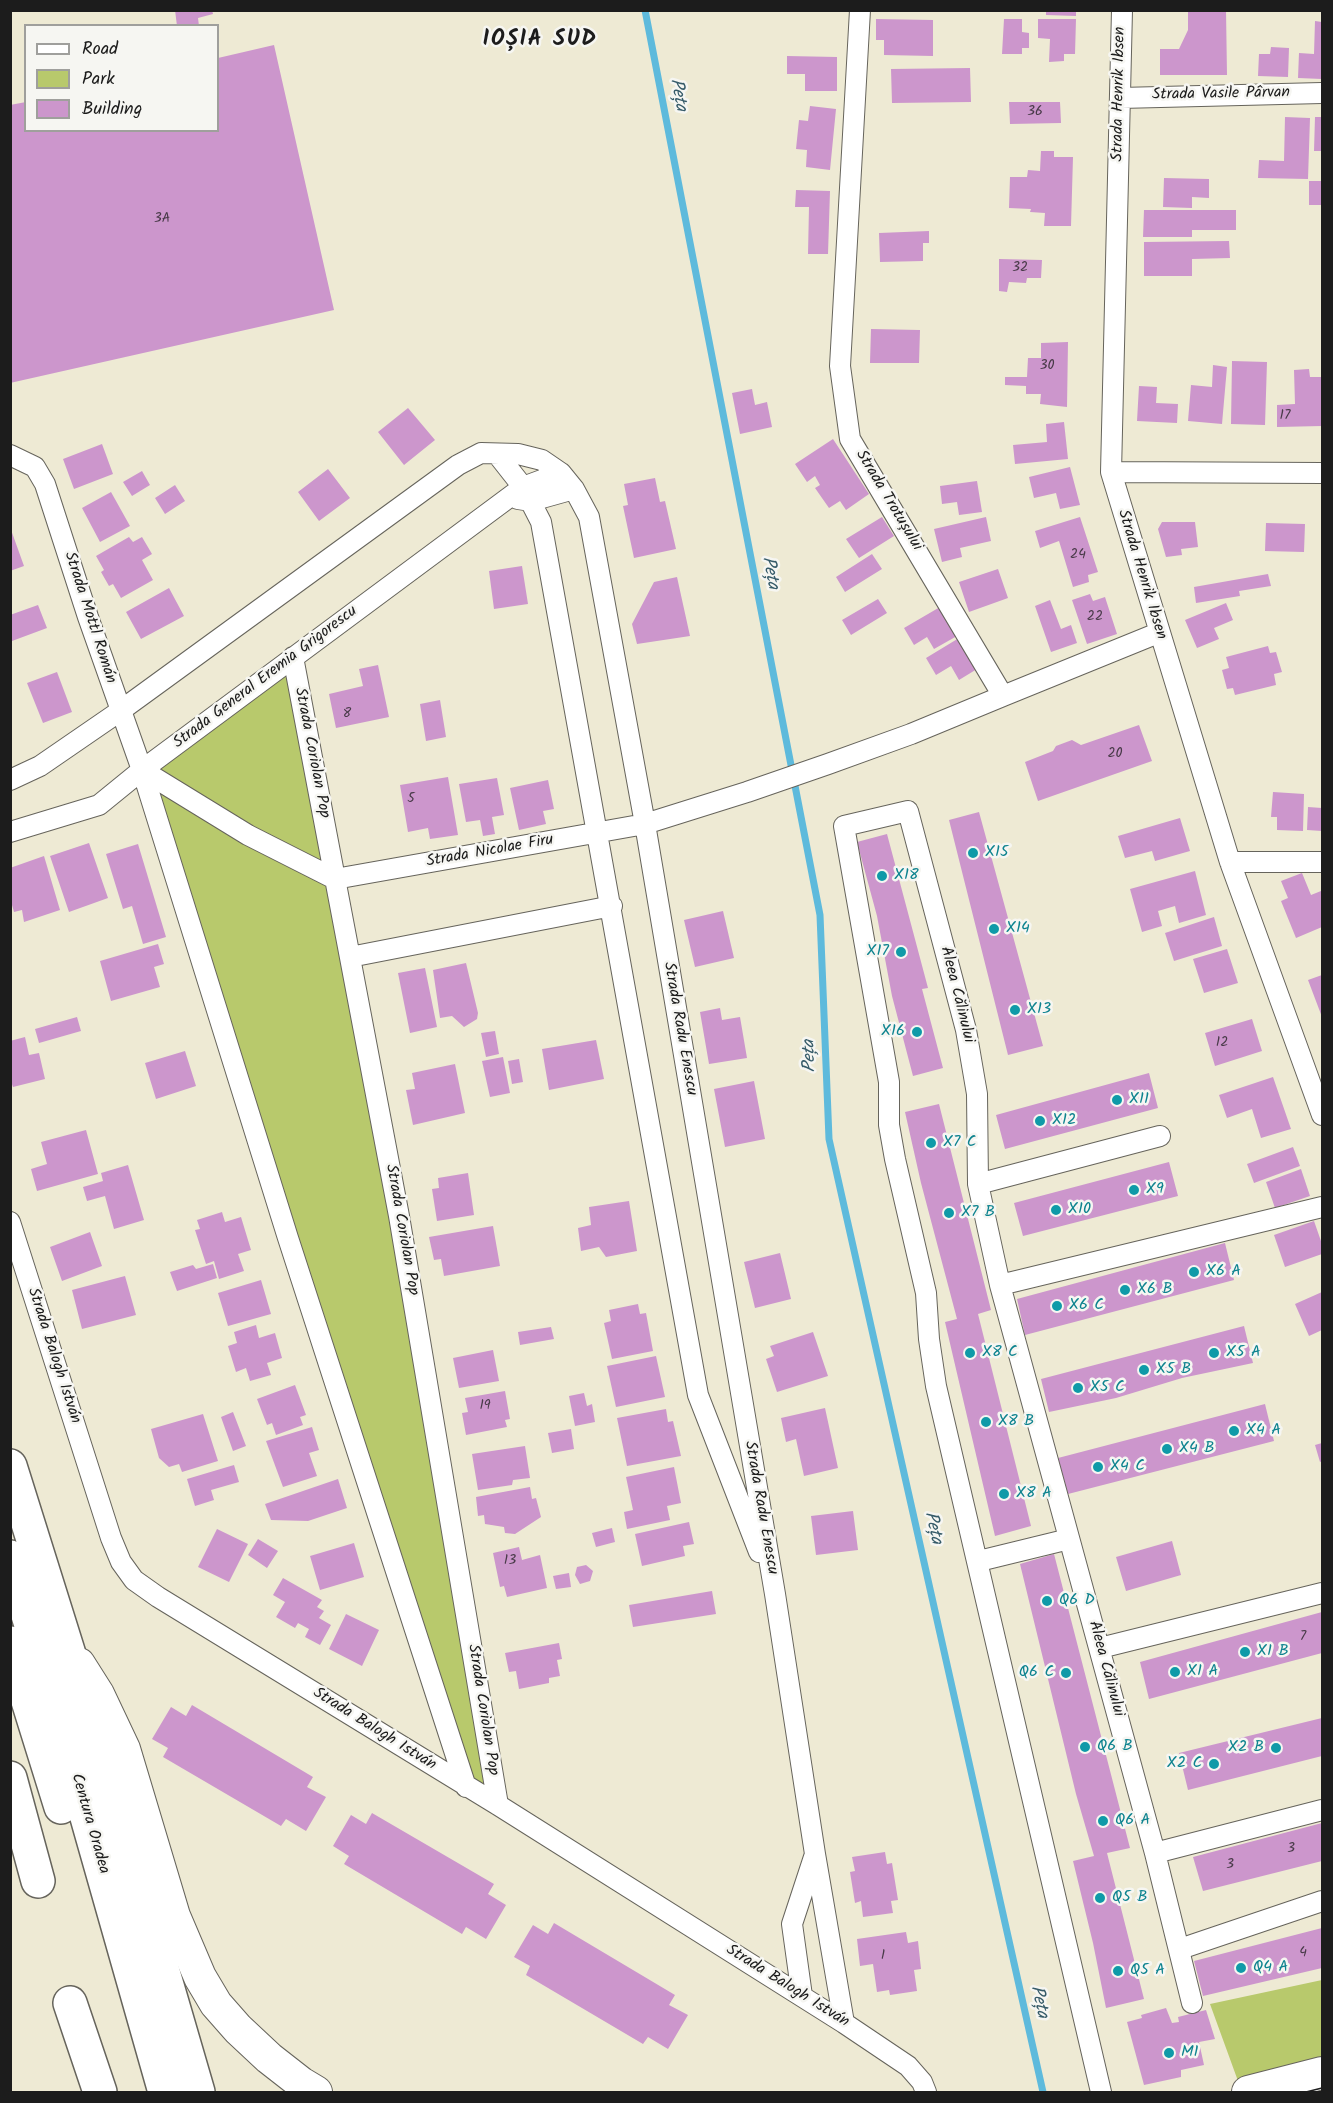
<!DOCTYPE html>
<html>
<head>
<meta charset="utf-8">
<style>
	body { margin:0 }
	#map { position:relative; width:1333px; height:2103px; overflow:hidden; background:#eeead4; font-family:Kalam,sans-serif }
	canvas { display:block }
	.frame { position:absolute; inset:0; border:12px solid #1c1c1c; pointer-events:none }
	.legend { position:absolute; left:24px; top:24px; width:195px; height:108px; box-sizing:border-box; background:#f6f6f2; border:2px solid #9f9f9c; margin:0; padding:8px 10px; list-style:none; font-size:18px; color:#1c1c1c }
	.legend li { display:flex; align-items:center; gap:12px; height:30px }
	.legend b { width:30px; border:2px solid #9f9f9c }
</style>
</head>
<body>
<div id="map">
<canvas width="1333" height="2103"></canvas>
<div class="frame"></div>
<ul class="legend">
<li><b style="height:8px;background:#fff"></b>Road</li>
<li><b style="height:16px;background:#b8c96c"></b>Park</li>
<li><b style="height:16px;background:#cc96cc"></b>Building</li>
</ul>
</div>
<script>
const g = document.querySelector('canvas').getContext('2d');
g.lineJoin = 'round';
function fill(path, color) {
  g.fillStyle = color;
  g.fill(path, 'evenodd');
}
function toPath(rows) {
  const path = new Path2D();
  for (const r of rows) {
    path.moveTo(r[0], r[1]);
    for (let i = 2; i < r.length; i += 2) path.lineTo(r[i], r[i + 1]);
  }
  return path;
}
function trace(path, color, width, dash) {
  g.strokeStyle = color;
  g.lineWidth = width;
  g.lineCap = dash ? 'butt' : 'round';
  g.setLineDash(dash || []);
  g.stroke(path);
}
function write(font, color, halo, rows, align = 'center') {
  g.font = font + ' Kalam,sans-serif';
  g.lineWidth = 5;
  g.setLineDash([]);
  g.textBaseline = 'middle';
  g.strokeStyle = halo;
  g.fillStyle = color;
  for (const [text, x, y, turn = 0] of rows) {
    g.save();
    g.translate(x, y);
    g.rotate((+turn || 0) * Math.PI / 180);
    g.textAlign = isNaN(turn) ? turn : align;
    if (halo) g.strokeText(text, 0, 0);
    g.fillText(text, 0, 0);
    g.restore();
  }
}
const green = toPath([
	[293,657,498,1805,466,1787,142,770],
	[1322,1980,1322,2073,1242,2092,1210,2004]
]);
const stream = toPath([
	[645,10,820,915,829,1139,1043,2092]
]);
const building = toPath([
	[175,10,212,10,213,14,198,18,199,26,177,26],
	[1046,10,1076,10,1076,16,1046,15],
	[1188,10,1226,10,1227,75,1160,75,1160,49,1179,49,1188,30],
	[876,19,933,20,933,56,884,55,884,40,876,40],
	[1004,19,1022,19,1022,32,1029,33,1029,48,1022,48,1022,54,1002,54],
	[1038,19,1076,19,1075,54,1064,54,1064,61,1049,62,1050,39,1038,38],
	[1315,21,1322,22,1322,79,1298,78,1299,53,1314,54],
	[274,45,334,310,10,383,10,105,26,102,26,130,218,130,218,58],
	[1271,47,1289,48,1288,77,1258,76,1259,54,1270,54],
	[787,56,837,57,837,91,805,91,805,74,787,74],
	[970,68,971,102,892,103,891,69],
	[1009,102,1060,102,1061,123,1010,124],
	[810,106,836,109,830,170,806,167,807,150,796,149,799,120,808,121],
	[1285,117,1310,118,1308,179,1258,178,1259,160,1284,161],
	[1315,117,1322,117,1322,151,1314,151],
	[1041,151,1054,151,1054,157,1073,157,1071,226,1044,226,1045,213,1030,212,1031,209,1009,208,1010,177,1027,177,1028,170,1040,171],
	[1164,178,1209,179,1209,198,1192,197,1192,208,1163,207],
	[1309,181,1322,181,1322,205,1309,205],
	[796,190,830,191,828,254,808,254,809,207,795,207],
	[1144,210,1236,210,1236,230,1192,230,1192,237,1143,237],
	[929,231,929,243,923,243,923,261,880,262,879,233],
	[1229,241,1230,258,1192,259,1192,276,1144,276,1144,242],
	[999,259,1042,260,1041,278,1027,278,1026,283,1009,282,1007,292,999,291],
	[871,329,920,330,919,363,870,363],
	[1068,342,1067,407,1040,404,1041,394,1026,394,1026,386,1005,385,1005,377,1027,377,1028,358,1041,358,1041,343],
	[1232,361,1267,362,1265,425,1231,424],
	[1213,365,1227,367,1222,424,1188,421,1191,385,1212,387],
	[1309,369,1310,377,1322,377,1322,426,1277,427,1277,405,1295,404,1294,370],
	[1139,386,1157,387,1156,403,1178,404,1177,423,1137,421],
	[752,389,755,405,767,402,772,427,740,434,732,393],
	[408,408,435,440,404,465,378,432],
	[1064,422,1068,459,1015,464,1013,445,1047,442,1046,424],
	[833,439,869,494,846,510,840,501,829,508,815,488,820,485,815,476,807,482,795,464],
	[102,444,113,474,74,489,63,459],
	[1070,467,1080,505,1060,509,1056,493,1034,498,1029,477],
	[328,469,350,498,319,521,298,492],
	[142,471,150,485,132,496,123,482],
	[655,478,660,502,665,501,676,549,634,558,623,506,628,505,624,484],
	[977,481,982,512,959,515,957,502,942,504,940,486],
	[175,485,185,501,165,514,155,498],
	[111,492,130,526,100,542,82,508],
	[882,517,894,536,859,558,846,539],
	[986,517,991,541,960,548,962,557,942,562,934,529],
	[1080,517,1098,572,1088,575,1089,582,1073,587,1059,541,1040,548,1035,531],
	[1162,522,1195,522,1198,547,1181,549,1182,555,1166,557,1158,529],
	[1266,523,1305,524,1304,552,1265,551],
	[10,527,24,566,10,571],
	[129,537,133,542,142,537,152,554,142,560,153,580,121,598,113,584,109,586,101,572,104,570,96,556],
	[872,554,882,569,845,592,836,577],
	[522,566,528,604,494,609,489,571],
	[998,569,1008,598,969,612,959,582],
	[1268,574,1271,586,1239,591,1240,596,1196,603,1194,587],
	[677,577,690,636,637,644,632,624,654,582],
	[169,588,184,616,141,639,126,612],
	[1090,594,1093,601,1105,597,1117,634,1087,644,1072,600],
	[878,599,887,613,851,635,842,620],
	[1050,600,1061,629,1071,625,1077,643,1051,652,1035,606],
	[1226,603,1233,620,1214,628,1219,639,1197,648,1185,620],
	[38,605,47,628,12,641,10,615],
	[940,607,957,636,934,649,927,637,914,645,904,628],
	[959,638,977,669,959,680,951,666,936,675,926,658],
	[1268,646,1270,653,1276,652,1282,672,1274,674,1276,685,1235,695,1233,688,1227,689,1222,670,1229,668,1226,657],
	[378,665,389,717,336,728,329,694,363,686,359,669],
	[57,672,72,712,43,723,27,683],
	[440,700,446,737,426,741,420,704],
	[1139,725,1152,761,1038,801,1025,762,1053,751,1056,746,1072,740,1081,745],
	[448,777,458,835,430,839,428,828,408,832,400,785],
	[497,778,504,815,492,817,495,834,483,836,480,820,466,822,459,784],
	[548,780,554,809,543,811,546,824,519,830,510,788],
	[1273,792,1304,794,1303,831,1277,830,1277,817,1271,817],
	[1308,807,1322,808,1322,831,1307,830],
	[979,812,1043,1046,1008,1055,949,820],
	[1180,818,1190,851,1155,861,1152,851,1125,858,1118,836],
	[887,834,928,988,922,989,943,1068,913,1076,892,996,877,916,857,842],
	[89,843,108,898,69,912,50,856],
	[138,844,166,937,143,944,132,906,123,909,106,854],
	[44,856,60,910,24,922,22,910,14,912,10,898,10,868],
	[1195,871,1206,915,1179,923,1175,906,1158,911,1162,926,1142,932,1130,889],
	[1302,873,1311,895,1321,891,1322,894,1322,927,1296,938,1281,901,1288,898,1281,881],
	[723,911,734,958,695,967,684,920],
	[1214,917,1222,946,1174,961,1165,933],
	[158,944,164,964,154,967,160,987,111,1001,100,961],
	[1227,949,1238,983,1204,993,1193,959],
	[466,963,478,1013,477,1019,464,1027,452,1016,440,1018,433,970],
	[425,968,437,1027,410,1033,398,973],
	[1322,975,1322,1017,1308,980],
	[720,1008,722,1020,740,1017,747,1058,709,1064,700,1012],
	[77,1017,81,1031,39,1043,35,1029],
	[1252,1019,1262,1051,1215,1066,1205,1033],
	[495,1031,499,1054,486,1057,481,1033],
	[25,1037,29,1055,39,1053,45,1079,13,1087,10,1079,10,1041],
	[596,1040,604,1079,549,1090,542,1049],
	[185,1051,196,1086,156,1099,145,1063],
	[503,1057,510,1093,490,1097,482,1061],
	[519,1059,523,1082,512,1084,508,1061],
	[455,1064,465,1113,413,1125,406,1090,415,1089,412,1073],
	[1149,1073,1158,1108,1005,1149,996,1115],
	[1273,1077,1291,1129,1261,1138,1252,1109,1227,1118,1219,1095],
	[754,1081,765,1139,725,1147,714,1089],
	[939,1104,991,1310,978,1314,1031,1526,995,1536,945,1322,957,1319,921,1183,905,1112],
	[86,1130,98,1174,37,1191,31,1169,47,1164,41,1142],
	[1293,1147,1300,1166,1254,1183,1247,1164],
	[1169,1162,1178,1196,1023,1236,1014,1203],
	[128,1165,144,1220,114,1229,105,1196,87,1201,83,1187,103,1181,101,1173],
	[1301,1169,1310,1196,1275,1208,1266,1182],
	[468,1173,474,1215,437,1221,432,1189,439,1188,438,1178],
	[629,1201,637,1251,606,1257,599,1247,581,1251,578,1228,591,1225,589,1207],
	[222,1212,225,1222,241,1217,251,1250,238,1254,244,1271,219,1279,214,1261,206,1264,195,1230,200,1229,197,1220],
	[1314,1221,1322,1244,1322,1254,1285,1267,1274,1235],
	[493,1226,500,1266,444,1276,441,1259,434,1260,429,1237],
	[90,1232,102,1266,62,1281,50,1247],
	[1225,1243,1234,1280,1025,1335,1017,1299],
	[780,1253,791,1299,755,1308,744,1262],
	[213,1264,217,1278,177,1291,170,1272,193,1265,196,1269],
	[125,1276,136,1315,82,1329,72,1290],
	[261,1280,271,1314,228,1326,218,1293],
	[1322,1292,1322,1330,1309,1336,1295,1304],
	[638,1304,640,1314,646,1313,653,1351,612,1359,604,1323,611,1321,609,1310],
	[256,1325,259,1338,275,1333,282,1358,267,1363,271,1375,250,1381,246,1368,236,1372,228,1346,237,1343,234,1332],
	[1244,1326,1253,1363,1182,1378,1116,1398,1049,1412,1041,1379],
	[551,1327,554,1339,520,1345,518,1332],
	[813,1332,828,1376,777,1392,766,1359,774,1356,770,1346],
	[493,1350,499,1381,459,1388,453,1358],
	[656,1356,665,1397,616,1407,607,1366],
	[295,1385,306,1415,300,1417,303,1425,276,1435,272,1423,267,1425,257,1399],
	[505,1391,510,1419,505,1420,507,1427,466,1435,462,1413,468,1412,465,1398],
	[584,1393,587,1406,592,1404,595,1422,575,1426,569,1396],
	[1265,1404,1274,1441,1068,1494,1058,1458],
	[825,1408,838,1468,804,1476,796,1439,786,1442,781,1418],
	[666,1409,668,1422,673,1421,681,1456,627,1466,617,1418],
	[233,1412,246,1446,233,1451,221,1417],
	[203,1414,218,1461,182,1472,179,1464,169,1467,159,1458,151,1429],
	[312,1427,319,1450,309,1453,317,1476,283,1487,266,1441],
	[571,1429,574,1449,552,1453,548,1433],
	[1322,1443,1322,1461,1320,1462,1315,1445],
	[525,1446,530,1478,513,1480,512,1485,478,1490,472,1454],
	[234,1465,239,1482,211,1490,214,1500,195,1506,187,1479],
	[674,1467,681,1503,667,1506,670,1520,627,1529,624,1512,633,1510,626,1477],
	[338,1479,347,1508,308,1521,271,1520,265,1504],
	[530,1487,532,1499,536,1498,541,1517,515,1534,505,1533,504,1527,485,1524,484,1515,478,1516,476,1497],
	[853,1511,858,1550,816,1555,811,1516],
	[689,1522,694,1544,683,1546,685,1556,642,1566,635,1534],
	[612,1528,615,1542,596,1547,592,1533],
	[217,1529,248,1544,229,1582,198,1567],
	[258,1539,278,1551,267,1568,248,1555],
	[1172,1541,1181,1575,1126,1591,1116,1557],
	[354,1543,364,1577,320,1590,310,1556],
	[519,1547,522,1560,540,1555,547,1588,507,1597,504,1586,500,1587,493,1553],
	[1054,1554,1130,1848,1107,1853,1144,1999,1106,2008,1093,1943,1073,1861,1094,1856,1076,1794,1020,1564],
	[586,1565,593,1571,590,1581,580,1584,575,1575,577,1567],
	[569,1573,571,1587,556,1589,553,1576],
	[283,1578,322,1600,317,1607,324,1611,319,1618,331,1625,320,1645,305,1637,309,1629,298,1623,295,1628,276,1617,285,1602,273,1595],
	[712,1591,716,1614,633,1627,629,1605],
	[1322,1612,1322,1653,1149,1699,1140,1662],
	[346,1614,379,1630,362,1666,329,1649],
	[559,1643,562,1659,557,1660,560,1676,549,1678,549,1683,519,1689,516,1671,509,1672,505,1653],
	[192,1705,313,1777,307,1787,326,1797,306,1831,286,1819,281,1826,163,1757,168,1748,152,1739,171,1707,186,1716],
	[1322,1718,1322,1756,1188,1790,1179,1753],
	[372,1813,494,1884,488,1894,506,1905,486,1939,466,1927,462,1934,344,1864,349,1856,333,1846,351,1815,366,1824],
	[1322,1823,1322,1861,1203,1891,1193,1857],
	[885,1852,887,1864,892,1863,898,1900,891,1901,893,1913,863,1917,861,1901,855,1903,850,1872,855,1871,852,1857],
	[554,1923,675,1995,669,2005,688,2015,668,2049,648,2037,643,2044,526,1975,530,1966,514,1957,533,1925,548,1934],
	[1322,1928,1322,1968,1203,1996,1194,1961],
	[906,1932,908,1943,918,1941,921,1969,914,1970,917,1991,890,1995,889,1990,877,1992,873,1964,860,1966,857,1939],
	[1166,2008,1172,2023,1179,2022,1178,2017,1206,2010,1215,2039,1199,2042,1204,2065,1181,2070,1181,2077,1144,2085,1127,2022,1142,2018,1141,2015]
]);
const street = toPath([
	[860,10,840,366,850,439,1003,696,1158,633],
	[1122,10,1111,472,1230,862,1322,1115],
	[1120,98,1322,93],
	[497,454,523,487,541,522,698,1395,759,1552],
	[10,455,35,467,45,484,88,617,142,770,288,1238,466,1787],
	[1111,472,1322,473],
	[518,499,531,501,574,489],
	[293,657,399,1216,498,1805],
	[142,770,248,835,335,879],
	[10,780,40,766,120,711,458,465,481,453,518,454,542,460,561,473,574,489,589,517,645,824,775,1594,815,1854,844,2023],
	[10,832,99,805,142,770,523,487,561,473],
	[1230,862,1322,862],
	[335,879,645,824,747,792,828,764,911,734,1003,696],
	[350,957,612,906],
	[978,1184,1160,1136],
	[10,1222,111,1538,121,1562,134,1580,158,1597,498,1805,844,2023,908,2066,922,2082,926,2092],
	[1000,1285,1322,1207],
	[979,1561,1069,1539],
	[1100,1648,1322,1593],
	[1155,1853,1322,1810],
	[1180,1949,1322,1901],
	[802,1996,792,1924,814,1857],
	[1101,2092,936,1386,929,1339,926,1293,895,1159,889,1125,889,1082,844,826,908,811,966,1030,977,1094,978,1184,1000,1285,1155,1853,1192,2003]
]);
const primary = toPath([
	[79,1664,98,1694,124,1749,174,1916,200,1977,216,2004,238,2029,269,2058,301,2083,316,2092],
	[1248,2092,1322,2073]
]);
const highway = toPath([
	[10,1466,93,1731,198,2092],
	[10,1557,48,1680,165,2092],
	[10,1643,61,1807],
	[10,1778,38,1881],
	[70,2003,100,2092]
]);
const tram = toPath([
	[1306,2092,1322,2088]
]);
const markers = [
	[973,853,6,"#0f9aa8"],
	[882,876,6,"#0f9aa8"],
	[994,929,6,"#0f9aa8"],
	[901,952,6,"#0f9aa8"],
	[1015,1010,6,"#0f9aa8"],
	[917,1032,6,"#0f9aa8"],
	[1117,1100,6,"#0f9aa8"],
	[1040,1121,6,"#0f9aa8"],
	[931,1143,6,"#0f9aa8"],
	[1134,1190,6,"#0f9aa8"],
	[1056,1210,6,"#0f9aa8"],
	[949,1213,6,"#0f9aa8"],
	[1194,1272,6,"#0f9aa8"],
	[1125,1290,6,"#0f9aa8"],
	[1057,1306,6,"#0f9aa8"],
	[970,1353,6,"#0f9aa8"],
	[1214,1353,6,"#0f9aa8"],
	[1144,1370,6,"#0f9aa8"],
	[1078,1388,6,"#0f9aa8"],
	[986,1422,6,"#0f9aa8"],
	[1234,1431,6,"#0f9aa8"],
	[1167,1449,6,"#0f9aa8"],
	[1098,1467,6,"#0f9aa8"],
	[1004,1494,6,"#0f9aa8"],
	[1047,1601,6,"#0f9aa8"],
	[1245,1652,6,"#0f9aa8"],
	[1175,1672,6,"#0f9aa8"],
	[1066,1673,6,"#0f9aa8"],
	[1085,1747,6,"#0f9aa8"],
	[1276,1748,6,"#0f9aa8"],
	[1214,1764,6,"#0f9aa8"],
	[1103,1821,6,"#0f9aa8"],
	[1100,1898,6,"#0f9aa8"],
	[1241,1968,6,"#0f9aa8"],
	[1118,1971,6,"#0f9aa8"],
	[1169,2053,6,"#0f9aa8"]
];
const numberNames = [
	["36",1035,113],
	["3A",162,220],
	["32",1020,269],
	["30",1047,367],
	["17",1285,417],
	["24",1078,556],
	["22",1095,618],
	["8",347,715],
	["20",1115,755],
	["5",411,800],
	["12",1222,1044],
	["19",485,1407],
	["13",510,1562],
	["7",1303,1638],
	["3",1291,1850],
	["3",1230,1866],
	["4",1303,1954],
	["1",883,1957]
];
const streetNames = [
	["Strada Henrik Ibsen",1120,94,-89],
	["Strada Vasile Pârvan",1221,95,-1],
	["Strada Trotușului",888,501,59],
	["Strada Henrik Ibsen",1141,575,73],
	["Strada Mottl Román",89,618,72],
	["Strada General Eremia Grigorescu",266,678,-37],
	["Strada Coriolan Pop",311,753,79],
	["Strada Nicolae Firu",490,852,-10],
	["Aleea Călinului",956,995,76],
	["Strada Radu Enescu",679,1029,80],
	["Strada Coriolan Pop",401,1230,80],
	["Strada Balogh István",53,1356,72],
	["Strada Radu Enescu",760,1508,80],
	["Aleea Călinului",1105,1669,75],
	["Strada Coriolan Pop",482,1710,81],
	["Strada Balogh István",374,1730,32],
	["Centura Oradea",89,1824,74],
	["Strada Balogh István",787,1987,32]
];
const cultureNames = [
	["X15",985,853],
	["X18",894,876],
	["X14",1006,929],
	["X17",889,952,"right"],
	["X13",1027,1010],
	["X16",905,1032,"right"],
	["X11",1129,1100],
	["X12",1052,1121],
	["X7 C",943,1143],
	["X9",1146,1190],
	["X10",1068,1210],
	["X7 B",961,1213],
	["X6 A",1206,1272],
	["X6 B",1137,1290],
	["X6 C",1069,1306],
	["X8 C",982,1353],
	["X5 A",1226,1353],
	["X5 B",1156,1370],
	["X5 C",1090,1388],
	["X8 B",998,1422],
	["X4 A",1246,1431],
	["X4 B",1179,1449],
	["X4 C",1110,1467],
	["X8 A",1016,1494],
	["Q6 D",1059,1601],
	["X1 B",1257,1652],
	["X1 A",1187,1672],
	["Q6 C",1054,1673,"right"],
	["Q6 B",1097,1747],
	["X2 B",1264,1748,"right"],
	["X2 C",1202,1764,"right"],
	["Q6 A",1115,1821],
	["Q5 B",1112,1898],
	["Q4 A",1253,1968],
	["Q5 A",1130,1971],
	["M1",1181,2053]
];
const waterNames = [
	["Peța",677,95,79],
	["Peța",769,573,79],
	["Peța",811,1056,-92],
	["Peța",932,1528,77],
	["Peța",1038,2002,77]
];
const districtNames = [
	["IOȘIA SUD",540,41]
];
fill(green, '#b8c96c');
trace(stream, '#5ebadc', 7);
fill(building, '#cc96cc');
trace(street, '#66645c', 22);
trace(primary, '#66645c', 34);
trace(highway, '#66645c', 36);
trace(street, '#fff', 20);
trace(primary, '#fff', 32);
trace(highway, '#fff', 33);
trace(tram, '#1c1c1c', 1.5);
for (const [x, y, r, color] of markers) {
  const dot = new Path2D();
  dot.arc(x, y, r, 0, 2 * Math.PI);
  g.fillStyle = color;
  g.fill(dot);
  trace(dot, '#f6f6f2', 2);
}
write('14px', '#483a48', null, numberNames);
write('16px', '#1c1c1c', '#f6f6f2', streetNames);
write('16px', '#0d838f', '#f6f6f2', cultureNames, 'left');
write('italic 18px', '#365b69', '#f6f6f2', waterNames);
g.letterSpacing = '1.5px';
write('bold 22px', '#1c1c1c', '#f6f6f2', districtNames);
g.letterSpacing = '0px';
</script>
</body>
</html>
